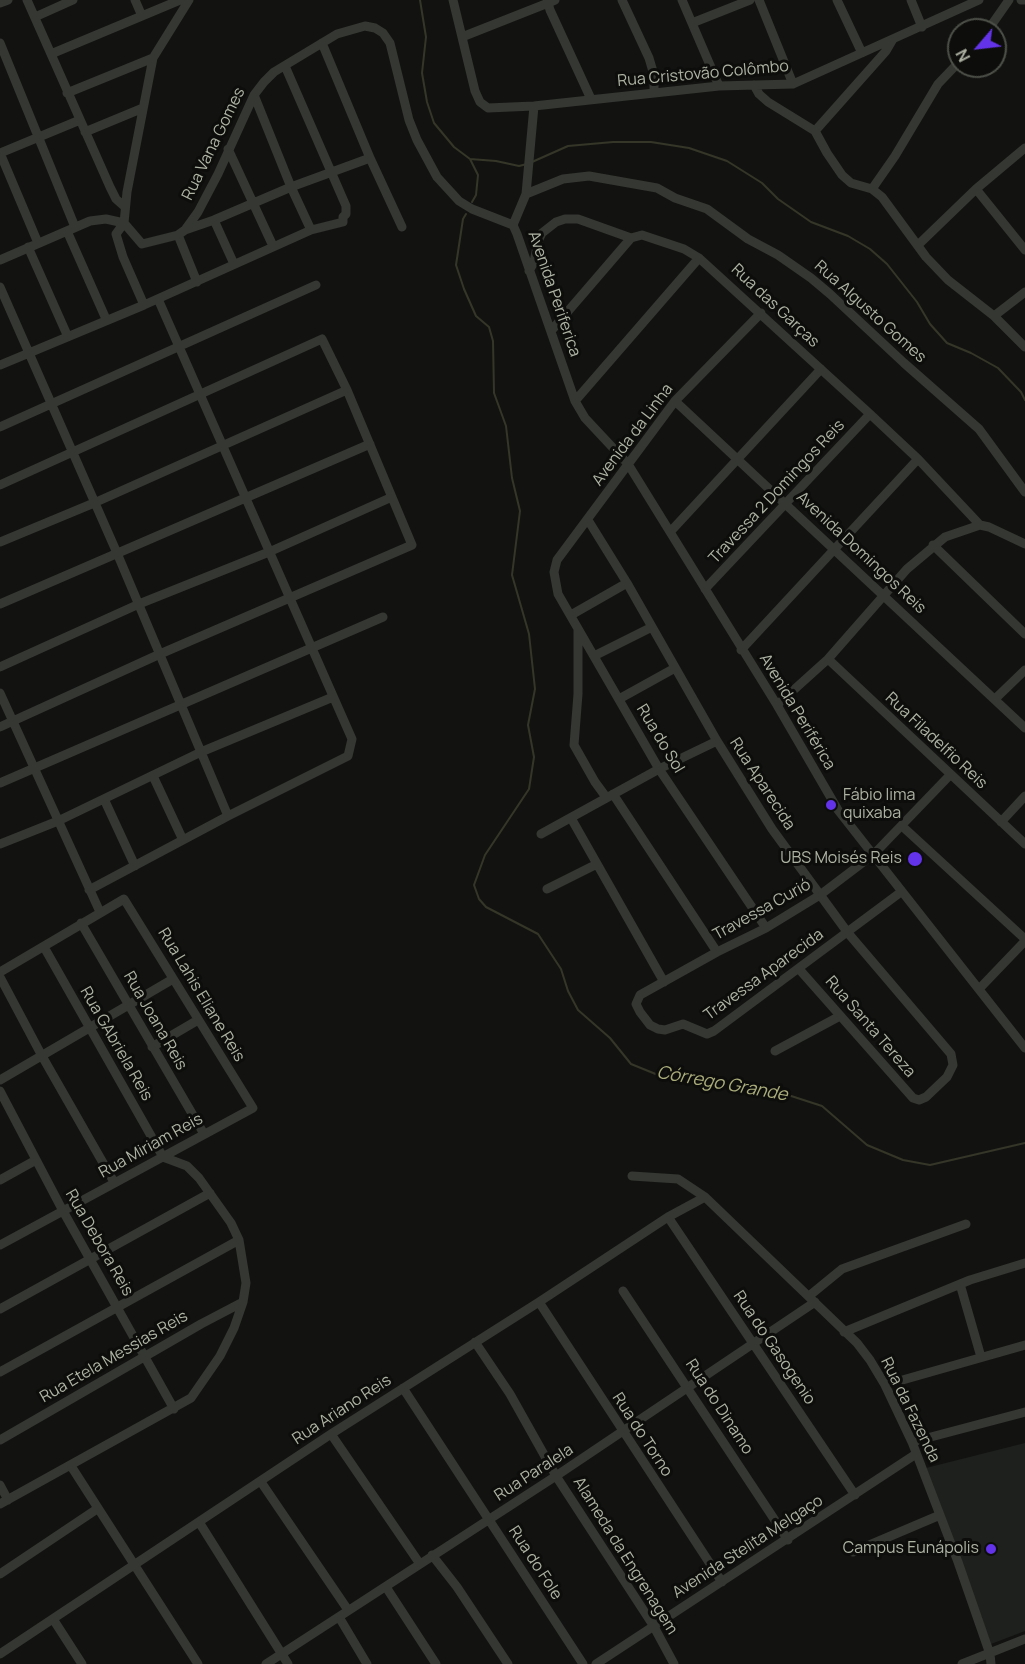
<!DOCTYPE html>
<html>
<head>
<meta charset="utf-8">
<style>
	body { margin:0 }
	#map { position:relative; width:1025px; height:1664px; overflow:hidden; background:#121311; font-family:Manrope,sans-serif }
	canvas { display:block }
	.north { position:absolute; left:947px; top:18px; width:60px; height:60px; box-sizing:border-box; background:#0d0e0c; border:2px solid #4d5048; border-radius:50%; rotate:242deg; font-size:16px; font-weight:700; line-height:24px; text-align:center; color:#aeb3a3 }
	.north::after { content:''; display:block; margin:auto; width:21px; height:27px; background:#6333e9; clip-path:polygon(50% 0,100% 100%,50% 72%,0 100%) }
</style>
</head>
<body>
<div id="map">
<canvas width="1025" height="1664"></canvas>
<div class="north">N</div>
</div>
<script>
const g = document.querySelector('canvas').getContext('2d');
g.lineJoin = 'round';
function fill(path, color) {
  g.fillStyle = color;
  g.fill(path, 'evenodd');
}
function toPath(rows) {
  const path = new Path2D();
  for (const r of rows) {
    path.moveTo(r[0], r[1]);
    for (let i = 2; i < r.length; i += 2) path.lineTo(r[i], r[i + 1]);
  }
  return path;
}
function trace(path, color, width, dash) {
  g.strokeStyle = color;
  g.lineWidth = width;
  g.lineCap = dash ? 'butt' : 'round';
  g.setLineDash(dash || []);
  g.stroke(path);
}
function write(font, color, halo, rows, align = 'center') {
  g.font = font + ' Manrope,sans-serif';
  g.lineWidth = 6;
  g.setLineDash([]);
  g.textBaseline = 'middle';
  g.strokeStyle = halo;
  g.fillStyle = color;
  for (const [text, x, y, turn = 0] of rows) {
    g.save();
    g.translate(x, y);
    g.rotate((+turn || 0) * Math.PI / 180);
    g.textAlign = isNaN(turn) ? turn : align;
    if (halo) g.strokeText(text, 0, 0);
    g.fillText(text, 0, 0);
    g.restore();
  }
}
const built = toPath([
	[1025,1443,1025,1631,991,1644,926,1468]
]);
const stream = toPath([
	[420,0,426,37,422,73,427,102,434,123,454,147,470,159,478,175,476,195,472,202],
	[470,159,496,161,519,166,527,164],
	[532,162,568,146,613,142,651,142,689,148,727,161,762,183,778,199,811,222,848,236,870,249,887,264,917,302,930,324,947,343,971,353,998,368,1021,392,1025,400],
	[466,214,463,219,456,265,464,289,476,316,489,327,493,341,494,393,506,426,512,478,520,511,512,575,529,634,535,689,528,725,534,757,529,789,485,855,474,885,479,899,486,907,538,934,561,969,568,991,578,1010,610,1038,631,1064,663,1077,730,1085,785,1094,822,1106,867,1145,903,1160,930,1165,1025,1143]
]);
const minor = toPath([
	[27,0,110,187,116,199,125,207],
	[135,0,142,16],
	[453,0,475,91,480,102,488,108,534,106,719,86,793,84,979,0],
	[555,0,548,3,550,10,591,99],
	[622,0,649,58,654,75,654,92],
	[682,0,719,86],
	[759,0,793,84],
	[837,0,862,53],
	[911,0,922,27],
	[1021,0,1025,0],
	[0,3,8,0],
	[35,17,73,0],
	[692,23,750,0],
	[988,30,1009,0],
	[462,37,548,3],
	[0,43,75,227],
	[322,43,370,158,402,227],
	[51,54,180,0],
	[754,85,759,94,768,102,815,131,827,153,842,175,851,183,872,189,882,197,926,257,948,280,994,316,1025,347],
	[67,93,153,58],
	[254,95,291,187,311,230],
	[815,131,886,51,893,39],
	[85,132,143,108],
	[228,149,273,246],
	[0,153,38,243],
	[0,153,80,120],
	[872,189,895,156,938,84,959,62],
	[976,189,1025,250],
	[526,194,563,179,589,176,657,188,675,198,707,209,748,239,778,255,811,278,830,294,904,363,979,429,1025,492],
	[214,220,234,264],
	[513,225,526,194,534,106],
	[185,230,214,220,291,187,370,158],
	[67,231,106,319],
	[178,235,197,282],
	[918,245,976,189,1025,148],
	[28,247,68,337],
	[0,260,90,221,106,219,124,223,142,244,178,235,185,230,198,212,218,174,254,95,264,82,274,72,337,34,365,26,375,28,383,33,390,43,409,120,417,140,437,177,459,201,472,209,513,225,517,234,575,401,585,418,628,464,777,705,838,810,1025,1048],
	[529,271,534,262,538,241,542,233,556,222,565,219,578,219,631,238,642,235,684,249,699,258,870,414,918,459,980,525],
	[0,287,117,553,228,816],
	[144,305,123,257,116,234,124,223,127,192,153,58,189,0],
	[761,313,675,401,557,560,554,572,558,594,659,769,766,928],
	[994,316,1025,292],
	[551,331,631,238],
	[0,365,144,305,311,230,343,222,343,217,346,214,346,206,285,66],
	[575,401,699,258],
	[675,401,1025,728],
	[0,427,316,285],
	[0,485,322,339,347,390,412,545,160,654,0,727],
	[588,520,627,583,717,741,772,829,848,933,951,1054,953,1065,947,1077,926,1097,919,1100,913,1098,799,969],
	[671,531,821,369],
	[0,542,94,503,347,390],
	[933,545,1025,634],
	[705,589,870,414],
	[0,604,370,444],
	[571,615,627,583],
	[578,629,578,694,574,745,595,782,606,797],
	[741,650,918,459],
	[594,656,652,627],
	[828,659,1025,844],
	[0,667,139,604,269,552,392,497],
	[0,693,100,912],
	[619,699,675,668],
	[995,699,1025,670],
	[777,705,828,659,907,569,945,537,980,525,989,527,1025,544],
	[153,776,183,840],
	[0,783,383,617],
	[613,794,717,952],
	[104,799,135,866],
	[571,818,664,982],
	[1001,822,1025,796],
	[902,826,1025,939],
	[541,834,659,769,717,741],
	[0,844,58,821,201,752,333,697],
	[547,889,597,864],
	[89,890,228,816,348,756,352,739,158,299],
	[901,892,714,1031,707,1034,683,1024,665,1030,658,1029,650,1025,640,1012,636,1004,640,995,717,952,766,928,820,895,874,854,950,775],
	[81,923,204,1134],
	[0,972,124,899,253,1108,0,1245],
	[0,977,42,1056,114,1182],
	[980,988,1025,941],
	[152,1047,198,1020],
	[775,1051,840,1016],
	[0,1080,173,979],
	[0,1091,63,1211,174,1409],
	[632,1176,678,1179,705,1197,857,1343,870,1360,885,1385,912,1442,958,1562,990,1654,991,1664],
	[0,1180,36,1160],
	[668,1217,855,1495],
	[960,1284,981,1357],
	[623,1291,788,1540],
	[809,1296,842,1269,966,1224],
	[539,1302,722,1582],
	[0,1309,210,1193],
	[844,1332,970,1280,1025,1263],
	[475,1342,510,1394,556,1476,653,1625,674,1664],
	[0,1372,239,1240],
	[885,1385,1025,1345],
	[403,1388,583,1664],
	[331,1434,420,1564],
	[0,1440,201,1324,243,1302],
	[912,1442,1025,1412],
	[71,1466,198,1664],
	[261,1482,348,1610],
	[0,1485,8,1500],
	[0,1504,191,1398,220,1356,234,1328,243,1302,246,1283,239,1240,231,1223,199,1178,187,1166,163,1157,44,947],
	[199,1522,288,1664],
	[853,1552,940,1515],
	[432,1555,457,1587,508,1664],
	[0,1574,97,1509],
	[386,1587,436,1664],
	[339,1617,367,1664],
	[53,1619,82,1664],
	[0,1654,331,1434,539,1302,668,1217,705,1197],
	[266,1664,556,1476,815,1302],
	[596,1664,916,1454],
	[962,1664,1025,1639]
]);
const markers = [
	[831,805,6,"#6333e9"],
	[915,859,8,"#6333e9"],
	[991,1549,6,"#6333e9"]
];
const streetNames = [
	["Rua Cristovão Colômbo",703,74,-5],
	["Rua Vana Gomes",214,144,-64],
	["Avenida Periferica",554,294,71],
	["Rua das Garças",775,306,43],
	["Rua Algusto Gomes",870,312,42],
	["Avenida da Linha",633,435,-53],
	["Travessa 2 Domingos Reis",777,492,-47],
	["Avenida Domingos Reis",861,553,43],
	["Avenida Periférica",797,712,59],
	["Rua do Sol",660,739,59],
	["Rua Filadelfio Reis",936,741,43],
	["Rua Aparecida",762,784,57],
	["Travessa Curió",762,910,-29],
	["Travessa Aparecida",764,975,-36],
	["Rua Lahis Eliane Reis",201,995,59],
	["Rua Joana Reis",155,1021,60],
	["Rua Santa Tereza",870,1027,49],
	["Rua GAbriela Reis",116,1044,60],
	["Rua Miriam Reis",151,1146,-29],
	["Rua Debora Reis",99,1243,60],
	["Rua do Gasogenio",774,1348,56],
	["Rua Etela Messias Reis",114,1357,-30],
	["Rua do Dinamo",719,1407,57],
	["Rua Ariano Reis",342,1410,-33],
	["Rua da Fazenda",910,1410,64],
	["Rua do Torno",642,1435,57],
	["Rua Paralela",534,1473,-33],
	["Avenida Stelita Melgaço",748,1547,-33],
	["Alameda da Engrenagem",625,1556,58],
	["Rua do Fole",535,1563,57]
];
const poiNames = [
	["Fábio lima",843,796,"left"],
	["quixaba",843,814,"left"],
	["UBS Moisés Reis",902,859],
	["Campus Eunápolis",979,1549]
];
const waterNames = [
	["Córrego Grande",722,1084,10]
];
fill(built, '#1e201d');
trace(stream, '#353628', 2);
trace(minor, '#353732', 9);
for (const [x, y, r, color] of markers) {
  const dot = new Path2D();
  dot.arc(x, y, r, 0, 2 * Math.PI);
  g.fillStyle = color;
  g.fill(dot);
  trace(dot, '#0d0e0c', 2);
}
write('16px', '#aeb3a3', '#0d0e0c', streetNames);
write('16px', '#aeb3a3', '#0d0e0c', poiNames, 'right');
write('italic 18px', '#aaad7b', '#0d0e0c', waterNames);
</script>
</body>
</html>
